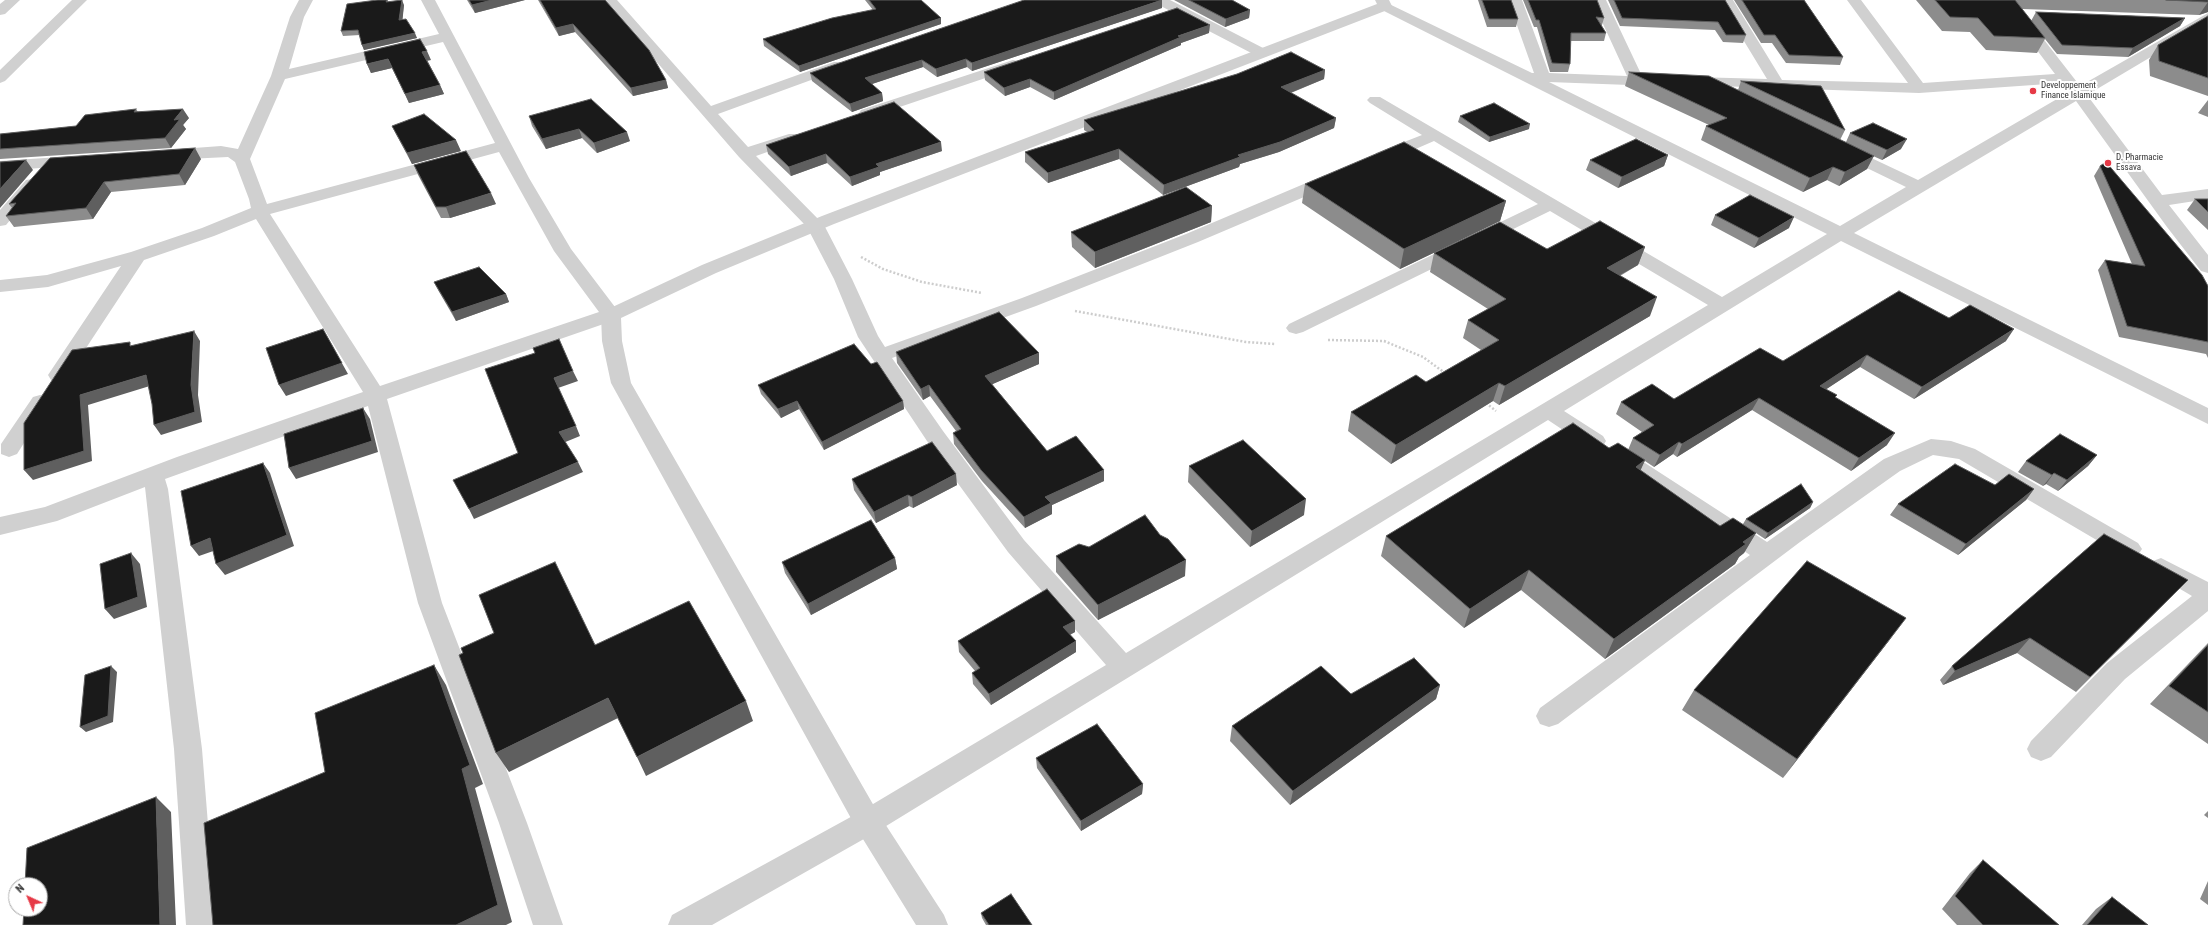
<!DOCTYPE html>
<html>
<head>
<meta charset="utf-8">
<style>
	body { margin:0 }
	#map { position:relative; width:2208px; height:925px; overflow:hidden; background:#fff; font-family:"Roboto Condensed",sans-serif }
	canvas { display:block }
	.north { position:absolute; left:8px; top:877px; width:40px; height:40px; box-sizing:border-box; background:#fff; border:1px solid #adadad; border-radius:50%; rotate:316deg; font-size:11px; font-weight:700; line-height:16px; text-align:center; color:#333 }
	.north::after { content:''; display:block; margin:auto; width:14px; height:18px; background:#e63946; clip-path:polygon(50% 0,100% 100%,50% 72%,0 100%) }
</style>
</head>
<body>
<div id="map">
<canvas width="2208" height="925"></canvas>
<div class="north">N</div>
</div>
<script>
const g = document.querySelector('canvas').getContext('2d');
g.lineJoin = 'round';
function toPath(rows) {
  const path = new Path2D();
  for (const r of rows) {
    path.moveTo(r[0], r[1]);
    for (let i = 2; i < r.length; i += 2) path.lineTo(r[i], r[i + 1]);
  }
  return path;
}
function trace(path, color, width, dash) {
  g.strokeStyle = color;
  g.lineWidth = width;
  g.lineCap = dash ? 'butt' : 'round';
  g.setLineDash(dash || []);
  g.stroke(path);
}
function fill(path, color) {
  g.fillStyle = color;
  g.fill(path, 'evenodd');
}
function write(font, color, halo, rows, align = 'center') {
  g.font = font + ' "Roboto Condensed",sans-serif';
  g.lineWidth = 4;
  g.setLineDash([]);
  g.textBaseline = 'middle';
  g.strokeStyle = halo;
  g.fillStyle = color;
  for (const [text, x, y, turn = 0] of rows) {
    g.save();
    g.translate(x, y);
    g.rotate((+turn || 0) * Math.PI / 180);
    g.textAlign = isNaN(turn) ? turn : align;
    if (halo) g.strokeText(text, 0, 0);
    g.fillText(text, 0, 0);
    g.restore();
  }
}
const path = toPath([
	[861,257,883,269,922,282,982,293],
	[1075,311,1246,342,1275,344],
	[1328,340,1384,341,1423,357,1445,373],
	[1486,403,1496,411]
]);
const minor = toPath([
	[5,0,20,0,5,14,0,15,0,4,5,0],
	[72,0,87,0,5,81,0,83,0,70,72,0],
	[299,0,313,0,304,17,289,69,439,34,421,0,435,0,529,178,571,249,621,315,618,319,387,399,442,603,527,823,563,925,533,925,499,823,418,603,368,406,165,479,168,489,202,749,216,925,186,925,174,749,145,487,57,521,0,535,0,517,45,507,177,457,363,392,256,219,214,236,144,260,65,380,58,382,51,380,48,375,121,266,48,287,0,292,0,280,47,275,131,252,202,228,251,208,249,199,235,162,228,157,167,160,161,158,159,155,161,152,167,150,221,146,238,149,271,76,290,17,299,0],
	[443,42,495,143,267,204,250,159,285,79,443,42],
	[499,152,554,251,599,312,380,386,270,214,499,152],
	[603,0,617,0,711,106,834,62,844,62,846,65,844,68,718,114,748,147,789,134,801,134,803,137,801,140,756,156,824,225,852,279,878,336,885,347,1022,298,1186,234,1325,175,1337,175,1339,179,1337,183,1198,242,1036,306,892,358,943,431,1024,540,1126,653,1708,305,1550,211,1303,332,1296,334,1289,332,1286,328,1289,324,1538,204,1434,141,1388,161,1376,161,1374,157,1376,153,1422,135,1370,103,1367,100,1370,97,1380,97,1722,297,1827,234,1380,9,1378,6,1385,2,1532,73,1534,73,1508,0,1522,0,1549,73,1627,76,1592,0,1606,0,1642,76,1656,76,1661,78,1664,81,1661,84,1656,86,1549,82,1840,226,1906,187,1836,153,1834,150,1836,147,1848,147,1918,180,2069,92,2062,83,1919,93,1689,85,1686,82,1689,79,1694,77,1767,79,1719,0,1733,0,1782,80,1908,83,1847,0,1861,0,1923,83,2055,74,1999,0,2013,0,2080,86,2208,13,2208,23,2087,95,2162,195,2208,189,2208,199,2169,205,2208,255,2208,273,2201,271,2167,227,2076,101,1854,233,2208,408,2208,424,1841,241,1564,411,1603,436,1606,441,1603,446,1595,449,1587,446,1548,420,878,831,712,925,668,925,672,915,858,813,1106,665,1008,552,927,441,858,337,834,279,807,227,739,157,603,0],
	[1153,0,1170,0,1267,50,1269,53,1267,56,1262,57,1257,56,1155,3,1153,0],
	[1013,60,1018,61,1020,64,1018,67,873,116,861,116,859,113,861,110,1013,60],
	[75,156,81,157,83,161,81,165,0,171,0,161,75,156],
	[32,179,38,180,40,184,6,225,0,226,0,210,26,180,32,179],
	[40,395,47,397,50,402,17,454,9,457,1,454,1,444,33,397,40,395],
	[1931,439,1951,441,1975,449,2138,543,2142,549,2138,555,2130,558,2122,555,1959,459,1933,455,1900,471,1800,542,1558,724,1549,727,1540,724,1536,716,1540,708,1750,555,1629,475,1626,469,1629,463,1637,461,1645,463,1767,542,1884,459,1931,439],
	[2161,558,2208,582,2208,611,2125,679,2051,757,2041,761,2031,757,2027,749,2031,741,2107,663,2192,596,2153,573,2149,567,2153,561,2161,558]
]);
const tertiary = toPath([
	[1375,0,1389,0,1392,6,1390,9,834,224,716,273,621,318,622,341,631,383,878,813,944,915,948,925,916,925,858,831,611,383,602,341,601,315,604,311,702,265,822,216,1377,4,1375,0]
]);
const wall = toPath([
	[377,0,388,0,388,2,404,5,402,20,417,38,364,50,362,45,360,35,343,36,341,31],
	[467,0,525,0,475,13],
	[538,0,605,0,666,80,668,88,633,96,575,32,559,36],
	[865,0,921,0,941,18,941,24,800,72,764,46,763,39,873,10],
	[1174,0,1232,0,1250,10,1249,18,1225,27],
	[1478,0,1511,0,1518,19,1516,27,1487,27],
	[1523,0,1597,0,1604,18,1602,25,1601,25,1606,33,1604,41,1571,41,1570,64,1568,72,1550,72,1537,27,1534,27],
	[1608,0,1725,0,1746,35,1743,43,1723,42,1715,30,1620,26],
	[1734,0,1804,0,1843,57,1840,65,1786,63,1772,43,1761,43],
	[1916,0,2208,0,2208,12,2199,15,2022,9,2031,21,2036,12,2185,18,2180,26,2128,57,2057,54,2045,39,2037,53,1986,50,1970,32,1942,31],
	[1162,8,972,71,967,67,937,77,923,67,872,84,882,93,883,101,852,112,812,81,810,73],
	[2208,16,2208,96,2150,76,2149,60,2158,45],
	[1209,33,1181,43,1181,45,1054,100,1030,87,1005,96,985,80,984,72],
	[427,60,440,85,444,94,409,103,392,68,371,73,367,64,431,60],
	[1325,70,1324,79,1291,93,1336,118,1334,128,1279,152,1240,164,1239,167,1163,195,1119,159,1048,183,1025,162,1025,152,1087,132,1084,130,1084,120],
	[1629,72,1738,90,1741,81,1845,130,1840,140,1846,142,1850,133,1901,149,1882,160,1873,156,1867,169,1839,186,1827,180,1803,192,1701,140,1706,126,1709,125,1625,86],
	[2208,100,2208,117,2198,113],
	[136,109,138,112,189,118,183,125,186,129,171,148,0,159,0,134,76,126],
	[529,116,630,141,597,153,582,138,546,149,532,126],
	[1460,116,1529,129,1489,142,1458,122],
	[392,126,461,151,412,164,397,136],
	[766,145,942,151,880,172,880,175,852,186,827,163,791,176,768,154],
	[1668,155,1664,166,1618,188,1586,170,1590,160],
	[201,159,185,185,111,192,93,219,14,227,6,216,12,208,9,204],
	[414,165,496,204,450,218,441,218,418,175],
	[2100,166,2208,286,2208,358,2206,354,2119,337,2098,270,2105,260,2132,264,2094,176],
	[1305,184,1506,201,1500,221,1400,269,1302,203],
	[2195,199,2208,199,2208,230,2187,210],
	[1212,206,1211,222,1095,268,1072,247,1071,232],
	[1715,215,1789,228,1754,248,1711,225],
	[1645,247,1638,265,1620,276,1650,316,1499,405,1493,401,1391,464,1348,431,1351,412,1426,382,1481,350,1463,338,1468,320,1488,309,1430,272,1434,253,1547,249],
	[434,282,506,294,509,302,456,321,438,290],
	[1949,318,2006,341,1914,399,1860,367,1826,389,1887,445,1851,471,1752,410,1677,457,1673,454,1654,467,1645,461,1640,470,1720,526,1743,524,1746,519,1813,502,1810,508,1765,539,1756,533,1744,553,1739,557,1735,564,1605,659,1521,590,1464,628,1381,556,1386,536,1609,448,1628,450,1633,438,1642,432,1616,414,1621,402,1674,399,1783,361],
	[896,352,1039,364,992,384,1047,451,1104,481,1052,505,1052,514,1025,528,982,481,954,444,953,433,956,431,930,396,923,400,897,363],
	[871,364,903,401,904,409,824,450,799,409,781,418,761,394,758,385],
	[2097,455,2088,466,2058,491,2046,484,2043,486,2018,472,2026,461],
	[1189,466,1304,515,1250,547,1188,482],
	[852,479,957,485,913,508,909,506,876,523,854,490],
	[1995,485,2034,489,2026,500,1958,555,1890,515,1898,504],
	[2104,534,2173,595,2076,692,2017,653,1943,685,1940,680,1952,666],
	[1160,535,1185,576,1098,620,1056,572,1056,556,1089,547],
	[895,558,897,569,811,615,785,573,782,562],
	[1075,621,1075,632,1070,635,1076,652,991,705,973,684,972,673,975,671,959,652,958,641],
	[1891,638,1783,778,1682,710,1694,690],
	[2208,643,2208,744,2150,704],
	[1440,685,1436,699,1290,805,1230,741,1232,726,1351,694],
	[1036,758,1143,784,1142,794,1081,831,1037,768],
	[2208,811,2208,818,2204,815],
	[1983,860,2059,925,1957,925,1942,909,1970,873],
	[2208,881,2208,905,2200,899],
	[2112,897,2148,925,2082,925,2096,909],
	[981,913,1032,925,986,925,982,918]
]);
const shadedWall = toPath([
	[402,0,404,5,402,25,399,20],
	[492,0,525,0,475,13,472,5],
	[1162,0,1162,8,972,71,972,63],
	[2208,2,2208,12,2199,15],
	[1250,10,1249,18,1225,27,1226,19],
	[941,18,941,24,800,72,799,66],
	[2185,18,2180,26,2128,57,2133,48],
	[573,24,575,32,559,36,556,28],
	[1210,25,1209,33,1181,43,1181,45,1054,100,1054,92,1178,36],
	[415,33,417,38,364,50,362,45],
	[427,51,431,60,426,61,422,52],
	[388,59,392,68,371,73,367,64],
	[966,59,967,67,937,77,936,69],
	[922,60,923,67,866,86,865,78],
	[1325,70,1324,79,1280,97,1281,87],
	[1030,79,1030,87,1005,96,1004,88],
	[666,80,668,88,633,96,631,88],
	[440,85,444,94,409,103,405,94],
	[882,93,883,101,852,112,850,104],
	[183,109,189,118,183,125,186,129,171,148,165,138,174,120],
	[1336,118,1334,128,1279,152,1240,164,1239,167,1163,195,1164,185,1238,155],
	[1530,124,1529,129,1489,142,1490,137],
	[579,129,582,138,546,149,542,139],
	[627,132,630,141,597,153,594,143],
	[1907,139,1901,149,1882,160,1887,150],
	[456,140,461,151,412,164,407,153],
	[941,142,942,151,880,172,880,175,852,186,850,177,876,164],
	[195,148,201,159,185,185,179,174],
	[1119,149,1119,159,1048,183,1048,173],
	[826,154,827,163,791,176,789,167],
	[1668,155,1664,166,1618,188,1622,177],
	[1874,156,1867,169,1839,186,1845,172],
	[26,160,33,170,0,208,0,189],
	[1833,167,1827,180,1803,192,1810,178],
	[104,182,111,192,93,219,86,208],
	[491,193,496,204,450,218,446,207],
	[1506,201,1500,221,1400,269,1404,249],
	[1212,206,1211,222,1095,268,1095,252],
	[1794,217,1789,228,1754,248,1759,238],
	[1645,247,1638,265,1600,286,1607,268],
	[506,294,509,302,456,321,452,312],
	[1657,297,1650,316,1499,405,1505,386],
	[323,329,348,374,286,396,279,385],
	[2014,329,2006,341,1914,399,1922,387],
	[194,331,200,341,198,395,202,422,161,435,154,425,191,385],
	[1039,353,1039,364,986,387,985,376],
	[1867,355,1860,367,1813,398,1820,386],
	[573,371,578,381,558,388,554,378],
	[146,375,153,385,88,405,92,461,33,480,24,470,80,395],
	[1499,383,1493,401,1391,464,1396,445],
	[929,385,930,396,923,400,921,389],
	[1759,398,1752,410,1677,457,1682,444],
	[797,401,799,409,781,418,778,409],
	[903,401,904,409,824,450,822,442],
	[363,408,370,419,378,452,296,479,289,468],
	[576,426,580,436,563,443,559,432],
	[1895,433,1887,445,1851,471,1859,458],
	[1679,442,1673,454,1654,467,1660,455],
	[2097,455,2088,466,2058,491,2067,480],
	[1645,460,1636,481,1636,467],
	[578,462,583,472,474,519,469,509],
	[263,463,270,473,294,546,225,575,216,564],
	[1104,470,1104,481,1052,505,1052,514,1025,528,1024,517,1045,497],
	[2054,473,2046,484,2043,486,2052,475],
	[956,474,957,485,913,508,912,497],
	[2034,489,2026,500,1958,555,1966,544],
	[908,495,909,506,876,523,874,512],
	[1306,499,1304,515,1250,547,1252,531],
	[1813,502,1810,508,1765,539,1768,533],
	[1756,533,1744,553,1739,557,1735,564,1605,659,1614,639,1743,542],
	[210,538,219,549,199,556,191,546],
	[131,553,140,564,147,607,114,619,105,609],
	[895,558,897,569,811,615,808,604],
	[1186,560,1185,576,1098,620,1098,605],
	[1529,570,1521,590,1464,628,1470,609],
	[1906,618,1891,638,1783,778,1797,759],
	[1075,621,1075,632,1063,638,1063,627],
	[2030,638,2017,653,1943,685,1955,671],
	[1076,641,1076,652,991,705,989,694],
	[434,665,446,685,483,784,475,788,512,922,506,925,456,925],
	[111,666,117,672,113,722,86,732,80,727],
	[1440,685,1436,699,1290,805,1293,791],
	[608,698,618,718,509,772,496,753],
	[746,701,753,721,646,776,637,757],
	[1143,784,1142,794,1081,831,1081,821],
	[156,797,171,812,176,925,160,925]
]);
const building = toPath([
	[377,0,387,0,386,2,402,0,399,20,406,19,415,33,362,45,358,30,341,31,347,4,377,0],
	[469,0,492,0,472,5,469,0],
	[540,0,605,0,649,50,666,80,631,88,573,24,556,28,540,0],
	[869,0,921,0,941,18,799,66,763,39,832,18,876,9,869,0],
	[1024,0,1162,0,972,63,966,59,936,69,922,60,865,78,882,93,850,104,810,73,1024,0],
	[1189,0,1232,0,1250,10,1226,19,1189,0],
	[1482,0,1511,0,1518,19,1489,19,1482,0],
	[1528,0,1597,0,1604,18,1596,17,1606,33,1571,33,1570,64,1552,63,1539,20,1536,20,1528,0],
	[1614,0,1725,0,1746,35,1726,35,1718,22,1622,18,1614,0],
	[1742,0,1804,0,1843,57,1789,55,1775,35,1764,35,1742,0],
	[1935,0,2015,0,2045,38,1994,36,1978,18,1950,17,1935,0],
	[2166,0,2208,0,2208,2,2166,0],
	[1177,8,1210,25,1178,36,1181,37,1054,92,1030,79,1004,88,984,72,1177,8],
	[2036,12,2185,18,2133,48,2062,45,2036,12],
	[2208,16,2208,78,2159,61,2158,45,2208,16],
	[420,39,427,51,422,52,440,85,405,94,388,59,367,64,364,52,420,39],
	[1291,52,1325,70,1281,87,1336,118,1280,142,1238,155,1240,157,1164,185,1119,149,1048,173,1025,152,1094,130,1084,120,1237,74,1291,52],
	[1629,72,1709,76,1874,156,1845,172,1833,167,1810,178,1706,126,1727,118,1629,72],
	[1741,81,1821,86,1845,130,1741,81],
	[591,99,627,132,594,143,579,129,542,139,529,116,591,99],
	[894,102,941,142,876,164,879,167,850,177,826,154,789,167,766,145,894,102],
	[1494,103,1530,124,1490,137,1460,116,1494,103],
	[136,109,134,112,183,109,174,120,180,119,165,138,0,149,0,134,76,126,85,115,136,109],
	[424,114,456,140,407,153,392,126,424,114],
	[1873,123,1907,139,1887,150,1850,133,1873,123],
	[1636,139,1668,155,1622,177,1590,160,1636,139],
	[1404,142,1506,201,1404,249,1305,184,1404,142],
	[195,148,179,174,104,182,86,208,6,216,16,203,9,204,50,158,195,148],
	[466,151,491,193,446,207,436,207,414,165,466,151],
	[26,160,0,189,0,162,26,160],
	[2106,162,2202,275,2208,286,2208,342,2127,326,2105,260,2145,266,2100,166,2106,162],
	[1186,187,1212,206,1095,252,1071,232,1186,187],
	[1750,195,1794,217,1759,238,1715,215,1750,195],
	[2195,199,2208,199,2208,212,2195,199],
	[1600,221,1645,247,1607,268,1657,297,1505,386,1499,383,1396,445,1351,412,1416,375,1426,382,1499,340,1468,320,1506,299,1434,253,1500,222,1547,249,1600,221],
	[479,267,506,294,452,312,434,282,479,267],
	[1899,291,1949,318,1970,305,2014,329,1922,387,1867,355,1820,386,1837,395,1835,397,1895,433,1859,458,1759,398,1682,444,1679,442,1660,455,1633,438,1654,425,1621,402,1652,384,1674,399,1760,348,1783,361,1899,291],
	[999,312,1039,353,985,376,1047,451,1076,436,1104,470,1045,497,1051,503,1024,517,981,470,953,433,961,429,929,385,921,389,896,352,999,312],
	[323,329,342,363,279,385,266,348,323,329],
	[194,331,191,385,195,412,154,425,152,404,146,375,80,395,84,451,24,470,24,423,72,350,130,342,130,346,194,331],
	[559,339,573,371,554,378,576,426,559,432,578,462,469,509,453,480,518,453,485,369,535,353,533,348,559,339],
	[854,344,871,364,877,362,903,401,822,442,797,401,778,409,758,385,854,344],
	[363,408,372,441,289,468,284,434,363,408],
	[1573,423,1609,448,1618,443,1645,460,1636,467,1720,526,1733,518,1756,533,1743,542,1746,544,1614,639,1529,570,1470,609,1386,536,1573,423],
	[2060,434,2097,455,2067,480,2054,473,2052,475,2026,461,2060,434],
	[1243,440,1306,499,1252,531,1189,466,1243,440],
	[932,442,956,474,912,497,908,495,874,512,852,479,932,442],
	[263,463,287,535,216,564,210,538,191,546,181,491,263,463],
	[1955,464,1995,485,2009,474,2034,489,1966,544,1898,504,1955,464],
	[1801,484,1813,502,1768,533,1746,519,1801,484],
	[1145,515,1160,535,1168,539,1186,560,1098,605,1056,556,1079,544,1089,547,1145,515],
	[871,520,895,558,808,604,782,562,871,520],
	[2104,534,2188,580,2090,677,2030,638,1955,671,1952,666,2104,534],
	[131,553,138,597,105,609,100,564,131,553],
	[1807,561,1906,618,1797,759,1694,690,1807,561],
	[555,562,595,645,689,601,746,701,637,757,608,698,496,753,459,655,463,653,461,648,494,633,479,595,555,562],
	[1047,589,1075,621,1063,627,1076,641,989,694,972,673,980,668,958,641,1047,589],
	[2208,645,2208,712,2169,686,2208,645],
	[1414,658,1440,685,1293,791,1232,726,1321,666,1351,694,1414,658],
	[434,665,470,765,462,769,498,905,456,925,213,925,204,823,325,772,315,713,434,665],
	[111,666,108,716,80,727,85,675,111,666],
	[1097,724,1143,784,1081,821,1036,758,1097,724],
	[156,797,160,925,23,925,24,909,40,909,40,885,25,885,27,848,156,797],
	[1983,860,2059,925,1983,925,1955,896,1983,860],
	[1011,894,1032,925,989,925,981,913,1011,894],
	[2112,897,2148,925,2087,925,2112,897]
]);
const markers = [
	[2033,91,4,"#e63946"],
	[2108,163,4,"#e63946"]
];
const farPoinames = [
	["Developpement",2041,86],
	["Finance Islamique",2041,96],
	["D. Pharmacie",2116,158],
	["Essava",2116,168]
];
trace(path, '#cdcdcd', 2.5, [2, 2]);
fill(minor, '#d0d0d0');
fill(tertiary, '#d0d0d0');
fill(wall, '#8c8c8c');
fill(shadedWall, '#5f5f5f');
fill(building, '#1a1a1a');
trace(building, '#5f5f5f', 1);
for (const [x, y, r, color] of markers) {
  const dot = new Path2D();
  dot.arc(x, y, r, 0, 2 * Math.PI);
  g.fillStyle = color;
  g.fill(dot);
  trace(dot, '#fff', 1.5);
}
write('9px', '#333', '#fff', farPoinames, 'left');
</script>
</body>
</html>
